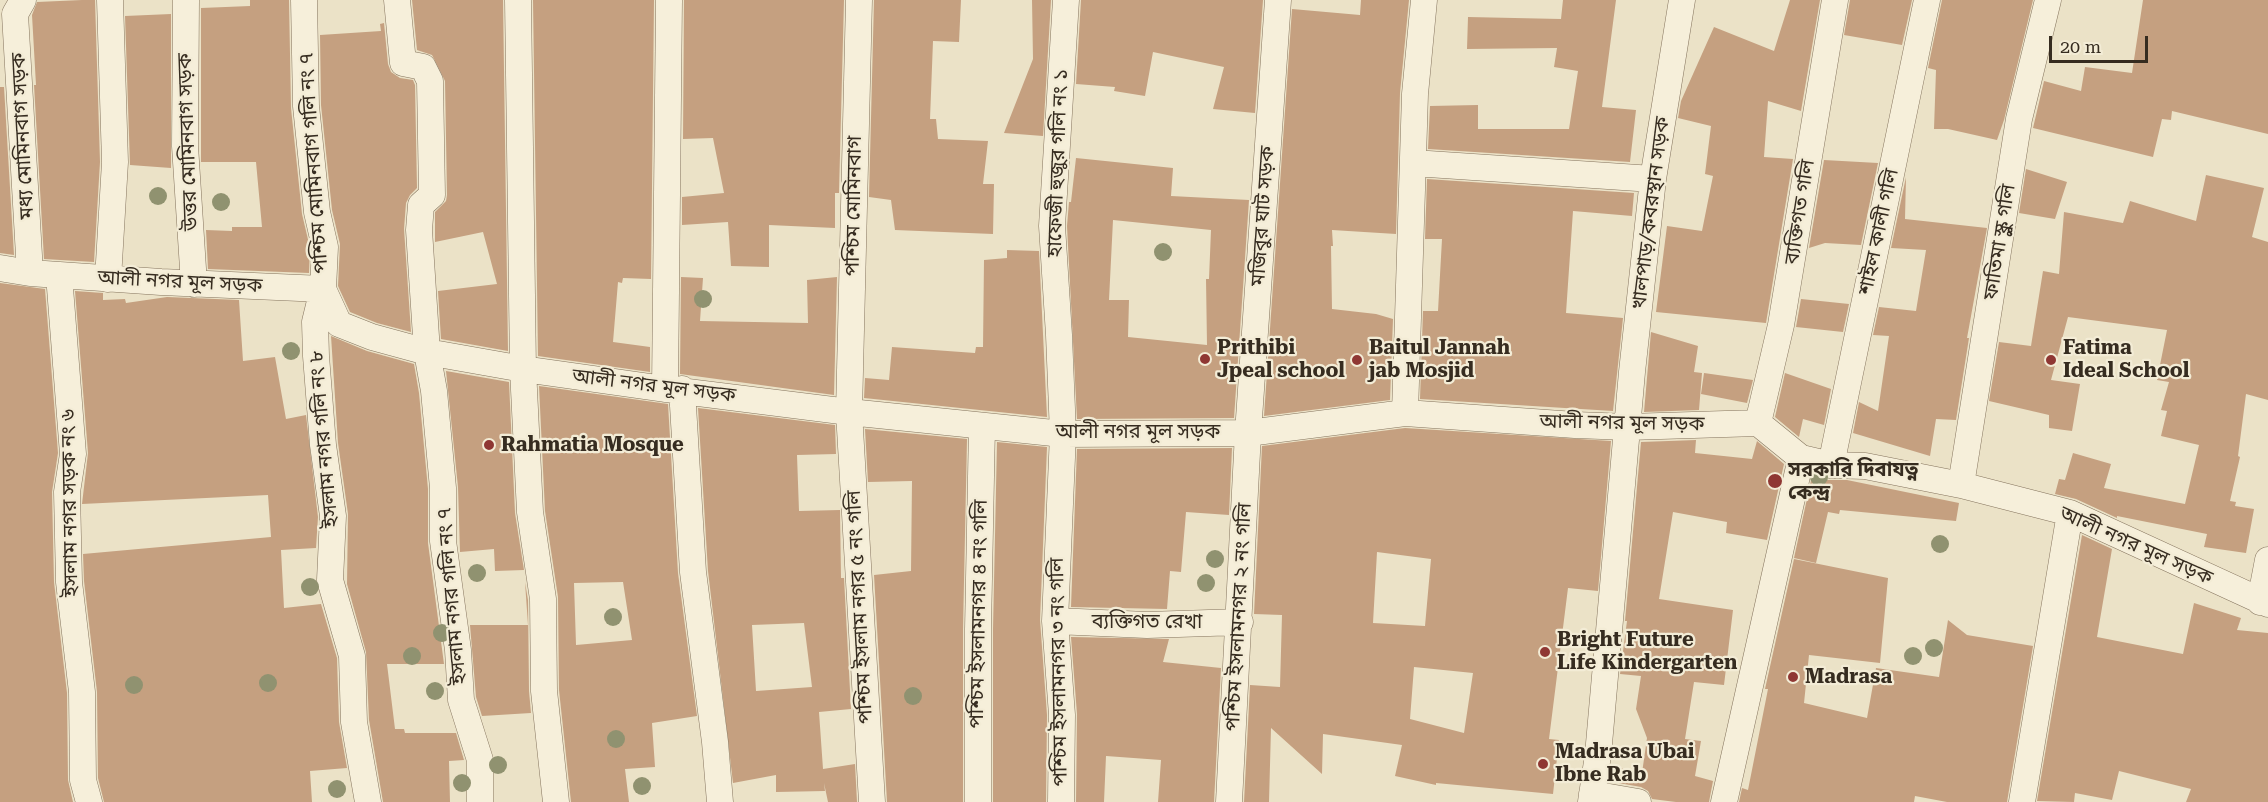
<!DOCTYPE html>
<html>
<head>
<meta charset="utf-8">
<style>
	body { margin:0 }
	#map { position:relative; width:2268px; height:802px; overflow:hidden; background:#ebe2c7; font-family:"Roboto Serif",serif }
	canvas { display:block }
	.scale { position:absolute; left:2049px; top:36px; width:99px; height:27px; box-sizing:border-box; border:3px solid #362c20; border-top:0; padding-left:8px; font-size:18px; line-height:21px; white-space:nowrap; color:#362c20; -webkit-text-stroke:4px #f3ecd6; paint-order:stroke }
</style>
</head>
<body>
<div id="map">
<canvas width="2268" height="802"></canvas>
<div class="scale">20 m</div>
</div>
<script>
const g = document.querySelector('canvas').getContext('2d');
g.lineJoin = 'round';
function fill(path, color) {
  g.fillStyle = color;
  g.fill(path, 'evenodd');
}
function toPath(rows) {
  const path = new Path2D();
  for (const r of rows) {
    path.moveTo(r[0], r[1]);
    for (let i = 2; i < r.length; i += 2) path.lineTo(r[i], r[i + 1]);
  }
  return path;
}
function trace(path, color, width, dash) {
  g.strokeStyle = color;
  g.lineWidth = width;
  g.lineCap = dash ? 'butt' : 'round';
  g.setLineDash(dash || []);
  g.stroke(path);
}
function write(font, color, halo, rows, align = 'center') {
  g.font = font + ' "Roboto Serif","Noto Sans Bengali",serif';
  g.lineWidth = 4.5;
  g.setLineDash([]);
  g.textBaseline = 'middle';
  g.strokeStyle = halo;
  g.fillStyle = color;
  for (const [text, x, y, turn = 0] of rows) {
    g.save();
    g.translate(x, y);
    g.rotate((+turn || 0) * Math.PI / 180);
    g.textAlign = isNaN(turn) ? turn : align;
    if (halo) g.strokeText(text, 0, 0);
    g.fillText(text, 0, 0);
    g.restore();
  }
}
const building = toPath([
	[82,0,95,0,100,162,94,262,44,259,34,85,36,85,32,15,37,2],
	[250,0,289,0,291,108,302,214,310,248,309,273,208,269,206,230,232,231,232,227,262,227,256,162,201,162,201,8,250,6],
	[412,0,503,0,508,351,441,339,438,291,497,284,483,232,435,242,435,212,446,201,447,195,445,81,432,55,417,50],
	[533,0,654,0,651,279,623,278,622,283,618,282,613,342,650,347,650,372,538,356],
	[684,0,844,0,839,193,835,193,835,228,769,225,769,267,731,266,728,222,682,225,682,197,724,193,713,138,683,139],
	[874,0,961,0,959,42,933,41,930,119,936,119,938,139,988,141,983,184,994,184,993,234,895,230,891,200,869,197],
	[1032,0,1051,0,1043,136,1004,133,1033,59],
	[1081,0,1263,0,1255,113,1213,109,1224,67,1153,52,1145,96,1114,91,1115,87,1076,84],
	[1361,0,1409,0,1400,93,1396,234,1332,230,1333,246,1331,246,1332,309,1376,314,1393,319,1390,400,1264,416,1292,9,1360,15],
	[1563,0,1616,0,1602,107,1636,110,1630,162,1428,149,1430,106,1478,105,1478,129,1569,129,1578,71,1554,67,1557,48,1467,49,1468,17,1561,19],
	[1790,0,1820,0,1801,111,1768,101,1764,157,1793,159,1766,323,1656,312,1667,226,1702,231,1713,176,1705,174,1711,126,1678,118,1681,101,1714,27,1774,51],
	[1850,0,1912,0,1902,45,1844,35],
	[1942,0,2033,0,2004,120,1997,140,1948,129,1934,129,1936,70,1928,68],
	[2143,0,2268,0,2268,134,2172,111,2171,120,2162,119,2153,157,2033,128,2044,81,2081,91,2085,67,2132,73],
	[171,14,171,168,130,165,125,16],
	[384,23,388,64,391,72,400,78,413,80,415,85,417,188,410,195,406,203,404,229,411,332,377,323,350,312,338,286,340,244,332,210,321,105,320,35,381,31,380,24],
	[0,87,4,87,14,255,0,253],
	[1076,158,1173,168,1171,196,1249,200,1234,418,1077,419,1067,226,1069,202,1071,202],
	[1113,220,1211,230,1209,279,1206,279,1207,345,1128,337,1129,300,1109,300],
	[1824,160,1878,163,1861,245,1825,243,1809,248],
	[2026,169,2067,182,2055,219,2019,213],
	[2206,175,2264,188,2252,237,2268,242,2268,400,2246,394,2238,456,2240,457,2230,501,2236,502,2235,506,2254,509,2246,553,2204,547,2207,534,2117,516,2117,518,2076,499,2055,494,2059,479,2065,480,2073,453,2111,464,2104,488,2185,504,2199,445,2161,436,2167,411,2161,410,2169,382,2157,380,2167,330,2068,317,2051,380,2080,384,2072,431,2049,428,2049,415,1989,401,1999,342,2031,346,2043,271,2059,274,2064,212,2123,223,2130,201,2196,221],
	[1906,177,1905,219,1987,228,1967,338,1969,338,1956,420,1936,419,1930,456,1853,433,1859,402,1878,411,1889,336,1873,335,1879,307,1916,311,1926,250,1891,248],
	[1427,179,1634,193,1632,216,1573,211,1566,313,1623,318,1613,411,1420,399,1423,311,1438,311,1442,239,1425,239],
	[1007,250,1039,251,1047,417,864,398,865,378,889,380,892,347,975,353,976,347,983,347,984,260,1007,258],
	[681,277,703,278,700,321,808,323,807,280,837,277,834,395,680,374],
	[0,283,45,289,58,453,52,492,54,582,67,693,68,780,73,802,0,802],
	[75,291,103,293,103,300,125,299,126,303,167,297,239,300,243,361,275,357,286,419,306,415,318,517,316,548,281,550,284,608,321,604,337,658,339,722,347,768,310,771,312,802,104,802,98,778,97,692,84,581,83,554,271,537,268,495,82,504,88,453],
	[1801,299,1849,304,1843,332,1796,327],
	[1651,332,1698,346,1694,372,1702,373,1699,410,1644,412],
	[331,336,367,351,414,364,419,393,428,489,428,543,444,664,387,664,395,729,404,729,405,733,456,733,464,760,449,761,450,802,383,802,369,720,366,652,347,584,348,514,338,443],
	[446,371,509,382,515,513,524,570,495,571,494,549,460,552,458,487],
	[1704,373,1753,380,1747,403,1701,394],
	[1785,373,1831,389,1824,425,1803,419,1799,437,1775,417],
	[539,386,668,404,678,573,697,716,652,723,655,767,625,769,629,802,571,802,559,690,558,597,545,511],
	[623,582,632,640,576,645,574,583],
	[698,408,835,425,836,454,797,455,799,511,840,510,841,578,844,578,851,709,819,712,823,769,855,764,857,802,828,802,824,783,825,791,776,792,776,775,733,783,708,571],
	[804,623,812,687,756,691,752,625],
	[1405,428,1611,441,1598,591,1568,588,1549,739,1559,740,1553,794,1436,783,1436,785,1395,776,1402,745,1323,734,1322,774,1271,728,1269,802,1244,802,1250,685,1280,687,1282,615,1254,614,1262,446],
	[1377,552,1431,559,1425,626,1373,623],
	[1414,667,1473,673,1464,733,1410,719],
	[865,429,967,439,963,629,963,802,887,802,874,575,911,571,912,481,868,482],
	[1696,440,1695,453,1752,459,1757,441,1784,464,1767,540,1726,533,1727,522,1673,512,1659,599,1733,610,1724,685,1694,682,1685,739,1701,741,1695,776,1713,781,1709,802,1676,802,1652,799,1648,791,1641,787,1613,782,1615,767,1642,773,1647,738,1636,709,1641,676,1620,674,1627,621,1625,621,1641,442],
	[997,442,1047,447,1040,620,1047,715,1046,802,993,802,993,629],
	[1232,448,1229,515,1186,512,1181,572,1170,571,1167,609,1071,607,1077,449],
	[1812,476,1828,480,1847,480,1959,503,1956,521,1840,510,1839,514,1828,512,1816,563,1794,558],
	[2082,535,2112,549,2097,637,2183,654,2194,603,2241,618,2237,630,2268,633,2268,802,2186,802,2191,789,2119,771,2112,800,2075,793,2074,802,2037,801],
	[1794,559,1888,578,1880,663,1809,655,1804,703,1867,718,1876,668,1939,677,1948,620,1967,635,2033,646,2007,802,1947,802,1915,796,1914,802,1739,802,1742,788,1748,790,1768,689,1765,689],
	[525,582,528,600,529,691,531,713,482,716,476,697,470,625,528,625],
	[1071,637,1169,639,1163,662,1221,668,1214,802,1158,802,1161,760,1106,756,1104,802,1076,802,1077,714]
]);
const street = toPath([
	[23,0,15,14,30,273],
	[186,0,185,146,194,284],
	[304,0,306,106,317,212,325,247,323,289,315,322,316,356,323,445,333,516,330,580,352,656,354,722,368,802],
	[397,0,403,63,423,67,430,81,432,195,421,205,419,230,427,352,434,391,443,488,443,541,458,650,461,700,480,760,480,802],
	[518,0,523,369,530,512,543,599,544,691,556,802],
	[859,0,849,412,872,802],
	[1413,163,1653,179],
	[0,268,30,273,161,282,323,289,339,324,372,337,427,352,523,369,665,389,849,412,1063,434,1248,433,1405,413,1575,425,1628,427,1758,423,1801,458,1831,465,1865,466,1961,485,2070,513,2268,604],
	[59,275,73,454,67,492,69,582,82,692,83,780,89,802],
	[108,279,115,162,110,0],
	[665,389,669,0],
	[682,389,693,572,715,742,720,802],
	[1405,413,1415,94,1424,0],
	[1758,423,1781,325,1835,0],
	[1831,465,1927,0],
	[1961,485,2019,119,2048,0],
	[2260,602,2268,560],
	[1055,621,1147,625,1240,622],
	[1592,794,1638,802],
	[978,802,978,629,982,426],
	[1061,802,1062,715,1055,621,1063,434,1059,335,1052,226,1066,0],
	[1229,802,1248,433,1278,0],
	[1591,802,1598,755,1632,372,1653,179,1682,0],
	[1724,802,1801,458],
	[2022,802,2070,513]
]);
const trees = [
	[158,196],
	[221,202],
	[1163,252],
	[703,299],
	[291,351],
	[1819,477],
	[1940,544],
	[1215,559],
	[477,573],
	[1206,583],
	[310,587],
	[613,617],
	[442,633],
	[1934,648],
	[412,656],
	[1913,656],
	[268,683],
	[134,685],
	[435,691],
	[913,696],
	[616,739],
	[498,765],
	[462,783],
	[642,786],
	[337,789]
];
const markers = [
	[1205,359,6,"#8f3733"],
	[1357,360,6,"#8f3733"],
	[2051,360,6,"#8f3733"],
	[489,445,6,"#8f3733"],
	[1775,481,8,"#8f3733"],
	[1545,652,6,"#8f3733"],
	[1793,677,6,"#8f3733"],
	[1543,764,6,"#8f3733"]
];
const streetNames = [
	["মধ্য মোমিনবাগ সড়ক",23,136,-93],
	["উত্তর মোমিনবাগ সড়ক",188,142,-92],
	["পশ্চিম মোমিনবাগ গলি নং ৭",314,163,-94],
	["হাফেজী হুজুর গলি নং ১",1058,163,-88],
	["পশ্চিম মোমিনবাগ",854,206,-89],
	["ব্যক্তিগত গলি",1800,212,-81],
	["খালপাড়/কবরস্থান সড়ক",1651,213,-83],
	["মজিবুর ঘাট সড়ক",1263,216,-86],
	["শাইল কালী গলি",1879,232,-78],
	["ফাতিমা স্কুল গলি",2000,242,-81],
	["আলী নগর মূল সড়ক",180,282,3],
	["আলী নগর মূল সড়ক",654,386,7],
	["আলী নগর মূল সড়ক",1622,423,1],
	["আলী নগর মূল সড়ক",1138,432],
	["ইসলাম নগর গলি নং ৮",324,439,-95],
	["ইসলাম নগর সড়ক নং ৬",70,503,-91],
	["আলী নগর মূল সড়ক",2136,546,24],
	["ইসলাম নগর গলি নং ৭",452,596,-95],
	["পশ্চিম ইসলাম নগর ৫ নং গলি",860,607,-93],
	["পশ্চিম ইসলামনগর ৪ নং গলি",979,614,-89],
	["পশ্চিম ইসলামনগর ২ নং গলি",1239,617,-87],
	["ব্যক্তিগত রেখা",1147,622],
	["পশ্চিম ইসলামনগর ৩ নং গলি",1059,672,-91]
];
const poiNames = [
	["Prithibi",1217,348],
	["Jpeal school",1217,371],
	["Baitul Jannah",1369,348],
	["jab Mosjid",1369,371],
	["Fatima",2063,348],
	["Ideal School",2063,371],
	["Rahmatia Mosque",501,445],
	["সরকারি দিবাযত্ন",1788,470],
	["কেন্দ্র",1788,493],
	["Bright Future",1557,640],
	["Life Kindergarten",1557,663],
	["Madrasa",1805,677],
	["Madrasa Ubai",1555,752],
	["Ibne Rab",1555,775]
];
fill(building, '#c5a080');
trace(street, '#85745e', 27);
trace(street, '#f6efda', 26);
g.fillStyle = '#909270';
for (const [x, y] of trees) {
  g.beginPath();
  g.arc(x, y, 9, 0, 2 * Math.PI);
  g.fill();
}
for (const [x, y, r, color] of markers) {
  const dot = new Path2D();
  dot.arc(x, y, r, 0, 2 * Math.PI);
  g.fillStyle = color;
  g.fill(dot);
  trace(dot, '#f3ecd6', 2);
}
write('20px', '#362c20', '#f3ecd6', streetNames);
write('bold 20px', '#362c20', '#f3ecd6', poiNames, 'left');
</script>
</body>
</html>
